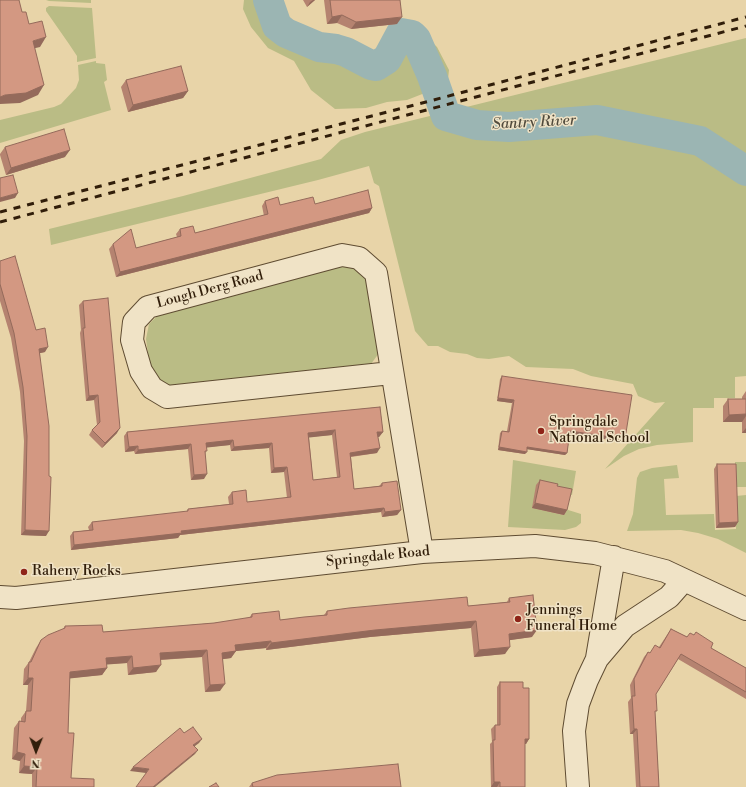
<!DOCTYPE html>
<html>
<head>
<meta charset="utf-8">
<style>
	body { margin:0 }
	#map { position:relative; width:746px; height:787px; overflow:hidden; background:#e8d4a8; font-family:"Libre Bodoni",serif }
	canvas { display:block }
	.north { position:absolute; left:16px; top:731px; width:40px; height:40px; -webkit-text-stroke:3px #f0e3c6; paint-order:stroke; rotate:181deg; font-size:11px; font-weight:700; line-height:16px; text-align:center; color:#311e0a }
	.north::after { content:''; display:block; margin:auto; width:14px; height:18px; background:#311e0a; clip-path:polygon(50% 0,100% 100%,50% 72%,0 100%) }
</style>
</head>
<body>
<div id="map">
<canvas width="746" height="787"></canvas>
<div class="north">N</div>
</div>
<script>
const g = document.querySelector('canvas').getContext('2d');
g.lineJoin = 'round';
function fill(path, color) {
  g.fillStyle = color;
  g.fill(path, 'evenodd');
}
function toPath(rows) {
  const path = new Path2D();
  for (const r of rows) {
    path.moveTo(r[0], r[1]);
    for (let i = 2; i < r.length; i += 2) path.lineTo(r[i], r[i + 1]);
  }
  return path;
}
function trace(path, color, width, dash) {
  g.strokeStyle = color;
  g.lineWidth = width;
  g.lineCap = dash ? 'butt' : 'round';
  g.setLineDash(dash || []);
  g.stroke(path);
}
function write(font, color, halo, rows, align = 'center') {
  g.font = font + ' "Libre Bodoni",serif';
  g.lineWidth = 3;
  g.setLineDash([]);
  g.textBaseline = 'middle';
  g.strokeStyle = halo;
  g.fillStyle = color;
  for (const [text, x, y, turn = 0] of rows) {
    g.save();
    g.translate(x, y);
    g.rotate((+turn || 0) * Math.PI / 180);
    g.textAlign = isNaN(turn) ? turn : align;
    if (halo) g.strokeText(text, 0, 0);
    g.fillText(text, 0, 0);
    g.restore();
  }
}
const green = toPath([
	[46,0,91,0,91,3,49,1],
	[244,0,282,0,283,8,293,22,295,30,306,47,330,54,340,54,358,64,377,60,383,55,390,40,402,30,417,30,428,38,437,47,449,70,448,79,430,91,407,100,387,102,366,108,335,109,311,90,294,61,268,48,251,27,243,9],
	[49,6,92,8,96,58,77,62,77,56,69,44,46,11,46,8],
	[746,38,746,376,735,377,735,398,714,398,714,408,693,408,693,442,657,445,639,449,624,456,605,469,665,402,655,403,638,396,633,384,591,376,573,369,526,367,509,356,489,359,477,358,467,354,450,352,438,346,428,346,415,331,379,186,374,183,369,166,318,180,51,245,49,229,183,196,321,159,341,140,365,132],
	[96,61,96,63,105,64,107,80,104,82,111,110,0,143,0,120,54,107,61,104,76,88,79,80,78,65],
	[341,265,358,268,369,280,379,353,371,364,174,386,161,384,150,368,146,339,149,324,163,310],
	[513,460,576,471,572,495,554,491,532,508,564,515,565,509,581,514,581,523,576,527,565,530,508,527],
	[735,462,746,462,746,487,735,487],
	[677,465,679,478,664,479,666,515,714,514,715,530,736,529,736,496,746,495,746,553,718,539,698,533,681,530,627,531,633,514,637,478,640,472,652,468]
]);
const river = toPath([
	[268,0,277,26,286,33,319,47,336,49,346,52,371,65,376,66,387,59,401,33,412,35,416,39,432,76,446,116,477,125,509,127,597,120,700,141,746,171]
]);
const minor = toPath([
	[391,373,167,397,152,388,141,371,132,340,134,322,148,307,342,255,359,258,376,273,422,552],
	[0,597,16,598,422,552,535,546,595,553,665,571,746,609],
	[597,658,614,557],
	[578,787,574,731,578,704,587,680,597,659,625,626,669,597,684,580]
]);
const rail = toPath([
	[0,212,426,102,746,17],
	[0,222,746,26]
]);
const wall = toPath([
	[303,0,315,0,307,7],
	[324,0,400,0,397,24,351,29,337,23,327,24],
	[126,80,188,91,183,98,128,112,121,87],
	[5,147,65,157,6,175,0,155,0,154],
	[265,201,280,205,315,204,372,208,369,213,116,277,109,249,113,244,136,248,177,237,176,234,180,229,195,233,264,216,262,206],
	[0,261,36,330,45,352,40,353,46,536,21,535,24,441,20,392,11,338,0,301],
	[83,301,117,433,102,448,89,435,92,430,97,425,94,400,86,401,80,333,81,330,79,305],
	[502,376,625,439,623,442,570,434,567,453,565,455,527,449,525,454,498,450,500,433,502,431,507,431,512,403,497,401,500,379],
	[746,391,746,433,742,433,742,422,723,422,723,406,728,399,742,399,742,397],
	[380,407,383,432,379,437,378,437,377,453,351,457,354,489,379,486,382,483,401,510,397,515,382,517,381,512,180,535,178,538,71,550,70,536,73,532,89,530,88,527,92,522,186,512,188,509,229,504,228,497,232,492,247,502,287,498,284,472,271,473,269,448,231,451,230,445,207,447,205,454,204,479,191,480,188,449,135,454,134,451,125,452,124,436,127,432],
	[332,435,337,477,313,480,309,437],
	[717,464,738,522,735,527,716,528,714,469],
	[540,480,567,510,564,515,532,508,536,485],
	[509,598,532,637,509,640,505,654,474,657,471,628,370,637,266,650,266,648,236,651,231,658,223,659,220,691,205,692,202,657,161,660,156,672,128,675,127,663,106,664,107,668,102,675,70,678,68,733,71,778,94,787,32,787,32,774,19,773,20,761,12,759,14,728,19,721,21,722,21,718,26,711,28,685,23,685,24,669,29,662,36,648,41,640,63,629,65,626,103,632,214,623,249,618,252,614,280,620,324,615,327,611,468,606,507,602],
	[671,629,711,648,746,668,746,699,678,659,656,694,655,714,659,787,636,787,633,734,630,734,628,702,631,698,630,685,644,657,648,652,650,653,659,647],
	[500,682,523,688,529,739,526,744,525,744,525,787,491,787,490,744,492,742,491,729,495,725,497,725,497,687],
	[252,783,401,787,249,787]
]);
const shadedWall = toPath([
	[313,0,315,0,307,7,310,2],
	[342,15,337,23,327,24,332,17],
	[402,17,397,24,351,29,356,22],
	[46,37,40,47,27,50,33,41],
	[44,85,38,95,20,103,0,104,0,97,5,95],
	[188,91,183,98,128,112,133,105],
	[70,150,65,157,6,175,11,168],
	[18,193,15,198,0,202,0,198],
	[372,208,369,213,116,277,120,272],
	[48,347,45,352,36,354,39,349],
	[98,395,94,400,86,401,89,396],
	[498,398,514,400,512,403,497,401],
	[746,414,746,416,742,422,723,422,729,415],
	[120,428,117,433,102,448,105,443],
	[746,428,746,433,742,433],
	[335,430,332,435,305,438,308,433],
	[570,431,625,439,623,442,569,433],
	[377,432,383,432,379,437,374,437],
	[233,440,230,445,203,448,206,443],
	[272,443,269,448,231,451,234,447],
	[191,444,188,449,135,454,138,450],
	[138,446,134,451,125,452,129,447],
	[499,447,527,452,525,454,498,450],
	[527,447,567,453,565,455,526,449],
	[380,448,377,453,347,457,350,453],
	[287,467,284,472,271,473,274,468],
	[207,474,204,479,191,480,194,475],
	[535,503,567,510,564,515,532,508],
	[384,508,381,512,180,535,178,538,71,550,74,545,181,531],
	[401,510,397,515,382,517,385,512],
	[738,522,735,527,716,528,719,523],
	[25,530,49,531,46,536,21,535],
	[476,621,471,628,370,637,266,650,271,643,375,630],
	[537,630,532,637,504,641,509,634],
	[271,641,266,648,236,651,231,658,217,660,222,653,235,645],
	[510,647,505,654,474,657,479,650],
	[207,650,202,657,155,660,160,653],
	[132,656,127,663,101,665,106,658],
	[161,665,156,672,128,675,133,668],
	[107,668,102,675,65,679,70,672],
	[28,678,33,678,28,685,23,685],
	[225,684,220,691,205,692,210,685],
	[634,729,637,729,633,734,630,734],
	[202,739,199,743,191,749,193,745],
	[525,739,529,739,526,744,521,744],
	[198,750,195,754,155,787,153,787],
	[17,752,25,754,20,761,12,759],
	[24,766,37,767,32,774,19,773],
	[133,767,149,769,146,773,130,771],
	[494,782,500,782,497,787,491,787]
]);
const building = toPath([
	[0,0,19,0,22,12,26,12,29,24,42,21,46,37,33,41,44,85,26,93,5,95,0,97,0,0],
	[330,0,400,0,402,17,356,22,342,15,332,17,330,0],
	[181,66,188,91,133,105,126,80,181,66],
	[64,129,70,150,11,168,5,147,64,129],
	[13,175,18,193,0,198,0,178,13,175],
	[368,190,372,208,120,272,113,244,131,229,136,248,181,236,180,229,193,226,195,233,268,214,265,201,278,197,280,205,313,197,315,204,368,190],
	[15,256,36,330,45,328,48,347,39,349,49,426,49,476,51,477,49,531,25,530,27,436,23,387,14,333,0,284,0,261,15,256],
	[108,298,120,428,105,443,92,430,100,422,98,395,89,396,83,328,85,328,83,301,108,298],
	[502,376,632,395,625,439,570,431,567,453,527,447,527,452,499,447,502,431,509,432,514,400,498,398,502,376],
	[728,399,746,399,746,414,729,415,728,399],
	[380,407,383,432,377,432,380,448,350,453,354,489,382,486,382,483,397,481,401,510,385,512,384,508,181,531,182,533,74,545,73,532,93,530,92,522,188,511,188,509,233,504,232,492,246,490,247,502,291,497,287,467,274,468,272,443,234,447,233,440,206,443,207,451,205,451,207,474,194,475,191,444,138,450,138,446,129,447,127,432,380,407],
	[335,430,340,477,313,480,308,433,335,430],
	[717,464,736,464,738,522,719,523,717,464],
	[540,480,558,484,557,486,572,489,567,510,535,503,540,480],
	[533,595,537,630,509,634,510,647,479,650,476,621,375,630,271,643,271,641,235,645,236,651,222,653,225,684,210,685,207,650,160,653,161,665,133,668,132,656,106,658,107,668,70,672,68,733,74,733,71,778,94,779,94,787,36,787,37,767,24,766,25,754,17,752,19,721,25,722,26,711,31,711,33,678,28,678,29,662,31,662,41,640,48,635,65,628,65,626,102,625,103,632,214,623,252,617,252,614,279,611,280,620,304,617,327,615,327,611,349,608,467,597,468,606,510,602,509,598,533,595],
	[671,629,687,637,690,633,694,635,696,632,713,643,711,648,746,668,746,692,681,654,656,694,657,711,655,711,659,787,640,787,637,729,634,729,632,696,635,696,634,679,648,652,650,653,655,645,660,648,671,629],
	[500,682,523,682,523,688,529,688,529,739,525,739,525,787,500,787,500,782,494,782,493,740,495,740,495,725,500,725,500,682],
	[193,727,202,739,193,745,198,750,153,787,136,787,149,769,133,767,180,728,184,733,193,727],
	[398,764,401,787,253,787,252,783,277,775,398,764],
	[216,783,219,787,209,787,216,783]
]);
const markers = [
	[541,431,4,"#8f2418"],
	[24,572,4,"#8f2418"],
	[518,619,4,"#8f2418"]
];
const streetNames = [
	["Lough Derg Road",210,290,-15],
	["Springdale Road",378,557,-6]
];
const poiNames = [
	["Springdale",549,423],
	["National School",549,439],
	["Raheny Rocks",32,572],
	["Jennings",526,611],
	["Funeral Home",526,627]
];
const waterNames = [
	["Santry River",534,123,-3]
];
fill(green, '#babc85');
trace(river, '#9bb5b3', 30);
trace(minor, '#5f4c32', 24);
trace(minor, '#f0e3c6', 22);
trace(rail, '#311e0a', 3, [7, 7]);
fill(wall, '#b58370');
fill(shadedWall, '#946a5b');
fill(building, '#d39882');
trace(building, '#946a5b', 1);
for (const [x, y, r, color] of markers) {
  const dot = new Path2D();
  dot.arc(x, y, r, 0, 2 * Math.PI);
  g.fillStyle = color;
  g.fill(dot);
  trace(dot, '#f0e3c6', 1.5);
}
write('14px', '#311e0a', '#f0e3c6', streetNames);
write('14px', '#311e0a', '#f0e3c6', poiNames, 'left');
write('italic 15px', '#514b3d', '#f0e3c6', waterNames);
</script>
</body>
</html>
